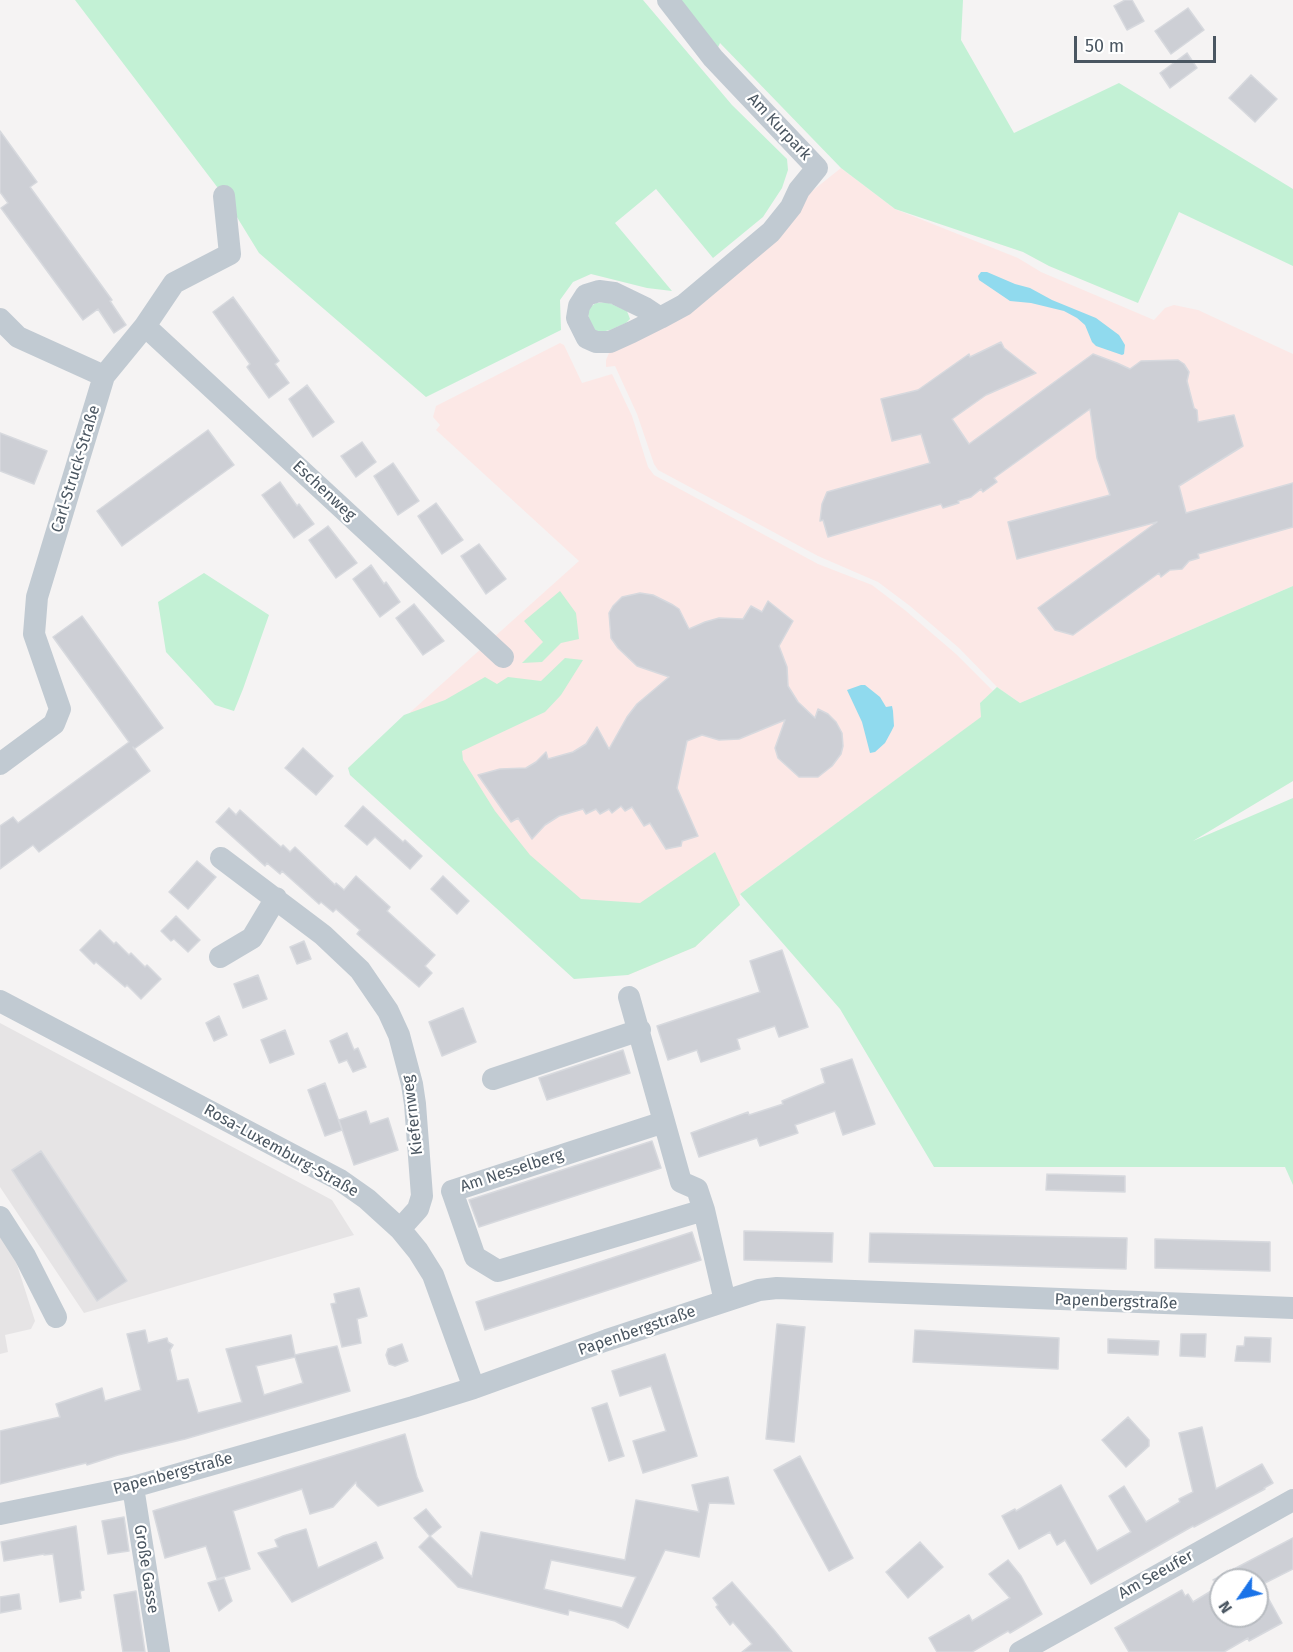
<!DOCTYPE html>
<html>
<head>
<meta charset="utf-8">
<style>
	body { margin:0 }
	#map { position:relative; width:1293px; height:1652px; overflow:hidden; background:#f5f3f3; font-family:"Fira Sans",sans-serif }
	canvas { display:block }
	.north { position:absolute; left:1209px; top:1568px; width:60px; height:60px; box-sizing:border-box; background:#fff; border:2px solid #b7bbc0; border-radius:50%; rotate:236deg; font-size:16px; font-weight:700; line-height:24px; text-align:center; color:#4a5661 }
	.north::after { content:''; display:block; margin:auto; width:21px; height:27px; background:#1a73e8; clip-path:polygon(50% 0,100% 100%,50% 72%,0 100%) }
	.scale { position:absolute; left:1074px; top:36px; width:142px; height:27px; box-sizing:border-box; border:3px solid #4a5661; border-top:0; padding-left:8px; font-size:18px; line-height:21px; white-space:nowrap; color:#4a5661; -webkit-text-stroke:4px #fff; paint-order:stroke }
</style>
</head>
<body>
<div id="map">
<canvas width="1293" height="1652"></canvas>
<div class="north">N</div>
<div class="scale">50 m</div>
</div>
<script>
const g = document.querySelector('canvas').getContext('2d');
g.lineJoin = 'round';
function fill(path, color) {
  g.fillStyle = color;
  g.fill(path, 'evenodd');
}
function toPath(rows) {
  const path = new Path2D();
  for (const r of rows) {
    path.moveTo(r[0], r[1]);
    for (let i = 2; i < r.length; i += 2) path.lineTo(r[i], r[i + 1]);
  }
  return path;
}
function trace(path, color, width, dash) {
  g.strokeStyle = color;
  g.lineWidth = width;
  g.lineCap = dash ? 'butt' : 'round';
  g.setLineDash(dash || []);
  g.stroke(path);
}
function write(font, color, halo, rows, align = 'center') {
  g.font = font + ' "Fira Sans",sans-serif';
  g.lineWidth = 4.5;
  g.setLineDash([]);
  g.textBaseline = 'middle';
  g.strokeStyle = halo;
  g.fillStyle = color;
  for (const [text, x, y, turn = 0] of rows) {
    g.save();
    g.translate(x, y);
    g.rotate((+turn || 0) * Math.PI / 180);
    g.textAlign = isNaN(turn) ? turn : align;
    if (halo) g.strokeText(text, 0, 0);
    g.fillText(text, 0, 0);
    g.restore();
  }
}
const education = toPath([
	[0,1023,332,1200,354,1235,84,1313,0,1187],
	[0,1230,11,1246,35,1321,31,1329,5,1335,8,1352,0,1354]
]);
const medical = toPath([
	[841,168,895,209,1018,258,1041,272,1154,320,1165,308,1174,305,1198,310,1293,354,1293,586,1020,703,997,687,959,648,910,606,878,582,818,556,658,470,654,464,637,414,615,366,606,367,606,360,609,353],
	[560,343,564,345,582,383,612,374,632,416,648,467,654,475,818,564,872,585,906,611,956,654,993,691,980,703,982,717,740,894,740,905,695,947,628,975,348,768,579,561,436,430,440,425,433,417,436,406]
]);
const green = toPath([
	[75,0,643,0,732,105,787,159,788,170,782,188,763,217,713,258,656,189,615,223,672,291,647,288,591,274,573,282,560,300,561,330,426,397,259,253,224,196],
	[668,0,963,0,961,40,1014,133,1119,83,1293,189,1293,266,1179,212,1138,303,1049,266,1023,252,895,209,841,168,720,43,713,58],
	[607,302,627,311,630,319,626,323,610,330,601,332,594,330,589,325,588,308,596,303],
	[204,573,269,615,243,689,234,711,215,705,166,652,158,602],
	[1293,586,1293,781,1193,841,1293,798,1293,1185,1285,1167,934,1167,840,1009,740,894,981,717,980,703,997,687,1020,703],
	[560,591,576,613,579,639,561,643,542,662,522,663,543,642,524,621],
	[565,658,583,660,561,695,545,712,462,751,463,760,495,811,530,855,581,899,640,903,715,852,740,905,695,947,628,975,574,979,350,775,348,768,404,715,445,700,485,677,497,684,508,677,541,681]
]);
const water = toPath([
	[981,272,987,272,1015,284,1030,288,1052,300,1096,318,1119,335,1125,345,1124,354,1122,355,1096,346,1092,342,1085,325,1077,318,1064,311,1031,303,1010,301,979,280,978,276],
	[861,685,865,685,880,697,886,707,892,706,893,711,894,726,891,732,885,743,875,752,870,753,862,722,847,690]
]);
const building = toPath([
	[1125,0,1132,0,1144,21,1127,30,1114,6,1125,0],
	[1188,8,1204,30,1171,54,1155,31,1188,8],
	[1187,53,1197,68,1170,88,1160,73,1187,53],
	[1251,75,1277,99,1255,122,1229,98,1251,75],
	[0,131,37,182,30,187,112,300,110,301,126,325,114,333,98,309,83,320,1,208,8,203,0,192,0,131],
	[233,297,279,361,275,364,289,383,269,398,247,367,250,364,213,312,233,297],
	[1001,342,1004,348,1036,373,986,395,952,419,969,444,1093,354,1117,363,1130,369,1141,361,1178,360,1184,364,1189,372,1187,381,1194,408,1197,410,1198,422,1234,415,1243,446,1179,486,1186,513,1293,483,1293,527,1198,554,1199,558,1189,561,1182,569,1170,570,1161,577,1159,573,1073,635,1055,630,1038,608,1157,522,1017,559,1008,522,1110,495,1097,458,1090,409,994,478,997,482,983,492,981,489,971,497,958,501,959,503,943,508,941,504,828,537,823,520,820,521,822,504,827,492,930,463,921,434,892,441,881,399,918,390,969,354,970,357,1001,342],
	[307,385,334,422,313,437,289,399,307,385],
	[208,430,234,465,122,546,97,511,208,430],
	[0,433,47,451,34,484,0,471,0,433],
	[362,442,376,462,356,477,341,456,362,442],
	[393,463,419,501,398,515,374,476,393,463],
	[280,482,297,506,299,504,314,524,294,538,262,495,280,482],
	[436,503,463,540,442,554,418,516,436,503],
	[328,526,357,563,336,578,309,540,328,526],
	[479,544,506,579,486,594,461,556,479,544],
	[371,565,384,584,386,582,400,602,380,617,353,579,371,565],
	[640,593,653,595,673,605,679,609,689,629,705,622,719,618,743,619,751,606,762,612,768,601,793,621,779,646,787,667,788,686,798,702,815,718,818,709,828,714,836,722,842,733,843,746,841,754,832,766,818,777,799,777,778,758,775,748,785,720,739,739,719,740,702,735,687,741,677,788,698,836,682,841,681,846,666,849,650,823,644,826,632,807,625,811,621,806,612,813,609,809,600,814,596,809,586,814,583,809,559,816,545,825,532,839,518,818,511,822,478,775,500,769,526,768,536,762,546,752,548,759,573,752,586,744,597,727,609,749,627,717,637,704,669,677,637,666,618,648,611,638,609,613,613,606,622,597,640,593],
	[414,604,444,641,423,655,396,618,414,604],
	[82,616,163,728,134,749,133,747,150,771,39,852,33,845,0,869,0,826,13,817,18,823,129,742,53,637,82,616],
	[303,748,333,776,316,795,285,768,303,748],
	[363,806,403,842,405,840,422,856,410,869,375,837,367,845,345,826,363,806],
	[229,808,236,815,240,810,281,847,283,845,290,852,295,847,335,885,336,883,344,890,356,876,390,907,387,911,435,955,425,966,432,973,419,987,357,934,360,930,336,909,333,912,321,902,319,904,282,871,280,874,267,863,265,866,216,822,229,808],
	[197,861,216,877,188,909,169,892,197,861],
	[443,876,469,901,457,914,431,889,443,876],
	[176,916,200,940,188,952,174,939,171,941,161,931,176,916],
	[100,930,114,944,116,942,129,955,131,953,145,967,147,965,161,979,141,999,127,985,125,987,96,962,94,964,80,950,100,930],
	[304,941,311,959,297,964,290,947,304,941],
	[782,950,808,1027,779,1037,775,1026,737,1039,740,1049,701,1062,697,1050,668,1060,657,1026,760,992,750,961,782,950],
	[258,975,267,999,243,1008,234,984,258,975],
	[463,1008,476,1042,442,1056,429,1022,463,1008],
	[219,1016,227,1035,214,1041,206,1023,219,1016],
	[285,1030,294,1054,270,1063,261,1040,285,1030],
	[347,1033,354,1050,358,1048,366,1067,353,1072,347,1060,339,1063,330,1041,347,1033],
	[623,1050,630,1073,547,1100,539,1078,623,1050],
	[852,1059,875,1124,843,1135,835,1111,795,1125,798,1133,760,1146,757,1138,699,1157,691,1133,748,1112,749,1115,783,1104,782,1101,825,1083,821,1069,852,1059],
	[325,1083,342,1130,325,1136,308,1090,325,1083],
	[366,1111,370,1124,388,1118,398,1150,354,1165,339,1120,366,1111],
	[652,1141,661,1168,479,1227,469,1200,652,1141],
	[41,1151,127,1281,97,1301,12,1170,41,1151],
	[1047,1174,1125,1176,1125,1192,1046,1190,1047,1174],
	[744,1231,833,1233,832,1262,744,1260,744,1231],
	[692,1232,701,1260,485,1330,476,1302,692,1232],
	[870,1233,1127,1238,1126,1269,869,1262,870,1233],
	[1155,1239,1270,1242,1270,1271,1155,1268,1155,1239],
	[359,1288,367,1316,357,1319,361,1343,342,1347,331,1304,336,1303,334,1294,359,1288],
	[777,1324,805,1327,794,1442,766,1439,777,1324],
	[145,1330,148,1343,167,1338,168,1342,173,1345,170,1350,177,1381,188,1379,198,1413,242,1402,226,1349,291,1335,295,1355,337,1346,350,1391,185,1439,118,1455,87,1465,86,1463,0,1484,0,1431,60,1417,56,1404,102,1388,105,1401,141,1390,127,1334,145,1330],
	[295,1357,303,1383,264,1395,256,1366,295,1357],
	[915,1330,1059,1338,1058,1369,913,1362,915,1330],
	[1181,1334,1206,1334,1205,1357,1180,1356,1181,1334],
	[1245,1337,1271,1338,1270,1362,1235,1361,1237,1346,1244,1346,1245,1337],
	[1108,1339,1159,1341,1158,1355,1108,1353,1108,1339],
	[402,1344,408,1361,395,1366,389,1364,386,1355,388,1349,402,1344],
	[665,1354,697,1456,643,1473,633,1441,666,1431,651,1386,620,1396,612,1371,665,1354],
	[607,1403,624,1456,609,1461,592,1408,607,1403],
	[1128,1417,1149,1440,1149,1446,1126,1467,1102,1440,1128,1417],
	[1202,1427,1216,1489,1262,1464,1273,1483,1264,1488,1265,1489,1194,1527,1193,1526,1091,1584,1065,1540,1057,1545,1050,1532,1019,1549,1002,1516,1015,1509,1016,1511,1061,1485,1097,1551,1131,1532,1109,1496,1124,1486,1146,1522,1180,1502,1179,1499,1193,1492,1179,1433,1202,1427],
	[405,1434,417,1477,423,1491,378,1506,357,1486,356,1482,333,1507,310,1514,302,1489,233,1511,250,1569,217,1579,206,1546,165,1558,153,1511,405,1434],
	[800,1456,853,1558,829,1571,774,1470,800,1456],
	[728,1477,734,1504,709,1503,699,1557,665,1550,628,1628,615,1621,569,1610,568,1615,458,1587,419,1547,430,1536,472,1577,481,1532,625,1560,636,1500,699,1512,692,1485,728,1477],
	[551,1560,636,1577,622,1608,544,1589,551,1560],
	[426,1509,441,1527,430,1536,414,1518,426,1509],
	[124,1517,129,1551,108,1554,102,1521,124,1517],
	[76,1526,84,1590,80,1591,81,1598,60,1602,53,1554,44,1555,44,1554,4,1561,1,1542,76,1526],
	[306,1529,318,1568,376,1542,383,1558,292,1602,258,1553,278,1547,275,1540,283,1536,306,1529],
	[1293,1538,1293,1569,1261,1585,1282,1623,1249,1641,1248,1638,1224,1652,1129,1652,1115,1628,1182,1590,1185,1596,1188,1594,1193,1602,1221,1585,1221,1616,1257,1616,1257,1580,1213,1580,1293,1538],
	[920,1542,943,1567,908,1598,886,1572,920,1542],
	[1008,1560,1021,1576,1042,1614,1010,1633,1008,1631,972,1652,937,1652,929,1638,969,1615,972,1621,1010,1598,989,1574,1008,1560],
	[224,1578,232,1601,219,1611,208,1583,224,1578],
	[732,1582,774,1630,792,1652,742,1652,752,1644,733,1622,730,1625,716,1607,718,1605,713,1598,732,1582],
	[136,1591,145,1652,123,1652,114,1595,136,1591],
	[19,1594,21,1609,0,1613,0,1597,19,1594]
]);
const minor = toPath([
	[660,318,645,308,614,293,599,291,586,295,579,306,577,318,587,338,596,342,610,342,632,332,660,318,684,305,771,232,791,207,799,190,817,168,713,58,668,0],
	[0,319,18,337,104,376],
	[145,326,503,657],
	[0,764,54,724,60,709,34,634,37,597,104,376,145,326,174,283,230,254,224,196],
	[221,858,323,935,360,970,388,1011,399,1035,412,1084,415,1104,422,1196,418,1209,400,1229],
	[220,957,252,938,276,898],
	[629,997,681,1182,697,1189,704,1210,725,1301],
	[0,1001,340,1180,367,1199,400,1229,418,1251,433,1275,474,1388],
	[493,1079,640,1030],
	[664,1122,452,1191,475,1257,498,1271,704,1210],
	[0,1217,25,1256,56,1317],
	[133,1487,159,1652],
	[0,1514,133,1487,413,1407,474,1388,607,1340,759,1290,777,1288,1293,1308],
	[1020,1652,1293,1500]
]);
const streetNames = [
	["Am Kurpark",779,127,47],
	["Carl-Struck-Straße",76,469,-73],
	["Eschenweg",324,491,43],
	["Kiefernweg",413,1115,-97],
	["Rosa-Luxemburg-Straße",281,1151,29],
	["Am Nesselberg",512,1171,-18],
	["Papenbergstraße",1116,1302,2],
	["Papenbergstraße",637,1331,-19],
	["Papenbergstraße",173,1474,-15],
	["Große Gasse",146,1569,81],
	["Am Seeufer",1156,1575,-29]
];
fill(education, '#e6e4e5');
fill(medical, '#fce8e6');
fill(green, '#c3f1d5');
fill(water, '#90daee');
fill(building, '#cdcfd5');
trace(building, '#d7d9de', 1.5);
trace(minor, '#c1cad2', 22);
write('16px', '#4a5661', '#fff', streetNames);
</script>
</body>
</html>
